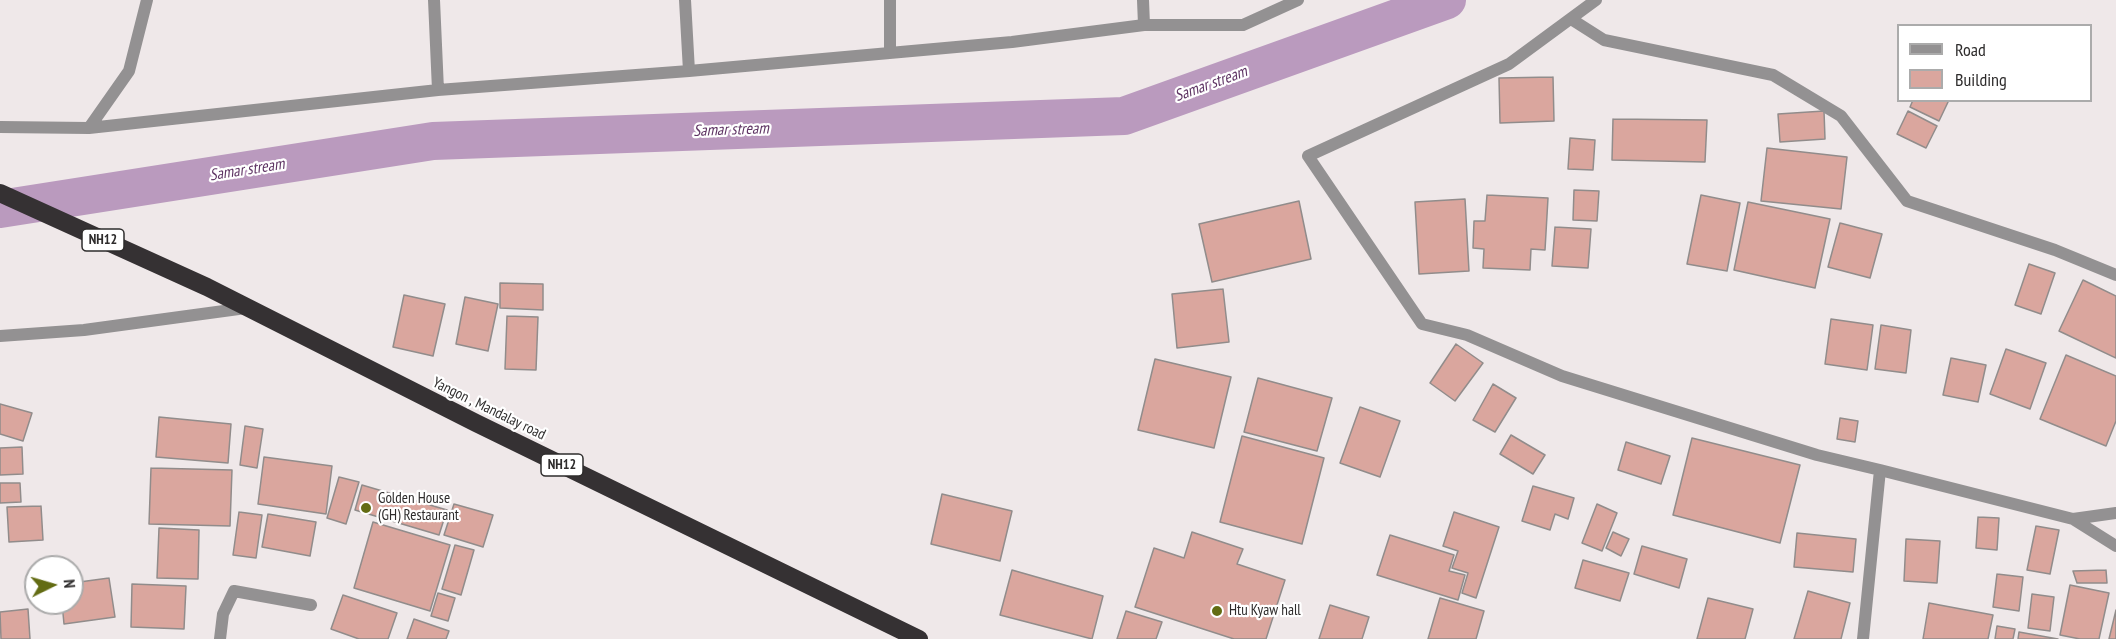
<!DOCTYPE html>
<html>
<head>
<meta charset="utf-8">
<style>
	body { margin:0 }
	#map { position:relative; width:2116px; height:639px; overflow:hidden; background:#efe8e9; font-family:"PT Sans Narrow",sans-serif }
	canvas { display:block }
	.legend { position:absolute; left:1897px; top:24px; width:195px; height:78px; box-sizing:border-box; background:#fff; border:2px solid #ababab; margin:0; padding:8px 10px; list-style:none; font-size:18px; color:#2e2c2c }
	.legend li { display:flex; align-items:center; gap:12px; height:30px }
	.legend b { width:30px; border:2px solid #ababab }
	.north { position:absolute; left:24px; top:555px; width:60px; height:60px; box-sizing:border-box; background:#fff; border:2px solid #ababab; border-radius:50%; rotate:85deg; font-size:16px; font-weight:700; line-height:24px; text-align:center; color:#2e2c2c }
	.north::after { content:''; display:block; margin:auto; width:21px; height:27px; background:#636c13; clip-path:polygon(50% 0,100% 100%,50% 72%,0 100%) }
</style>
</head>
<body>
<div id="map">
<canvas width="2116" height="639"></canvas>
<ul class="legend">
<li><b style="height:8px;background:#939192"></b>Road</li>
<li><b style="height:16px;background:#daa69e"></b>Building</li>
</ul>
<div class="north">N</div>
</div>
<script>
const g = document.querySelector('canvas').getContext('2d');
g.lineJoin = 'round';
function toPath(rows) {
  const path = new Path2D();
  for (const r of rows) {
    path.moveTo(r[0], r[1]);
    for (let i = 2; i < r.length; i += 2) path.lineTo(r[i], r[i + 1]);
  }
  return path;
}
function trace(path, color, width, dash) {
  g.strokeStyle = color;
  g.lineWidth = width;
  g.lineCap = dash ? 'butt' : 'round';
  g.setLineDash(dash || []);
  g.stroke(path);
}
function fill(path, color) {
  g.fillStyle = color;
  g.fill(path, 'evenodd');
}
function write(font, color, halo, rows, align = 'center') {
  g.font = font + ' "PT Sans Narrow",sans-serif';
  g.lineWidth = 4.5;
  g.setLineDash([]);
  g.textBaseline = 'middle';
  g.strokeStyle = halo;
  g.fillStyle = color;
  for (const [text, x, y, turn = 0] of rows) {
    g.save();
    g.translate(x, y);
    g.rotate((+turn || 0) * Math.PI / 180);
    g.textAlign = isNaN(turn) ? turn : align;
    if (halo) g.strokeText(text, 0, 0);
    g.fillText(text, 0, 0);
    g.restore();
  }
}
const canal = toPath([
	[0,209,433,141,1124,116,1447,0]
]);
const building = toPath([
	[1553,77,1554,121,1500,123,1499,78,1553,77],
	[1913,100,1949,100,1939,121,1910,107,1913,100],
	[1824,111,1825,139,1780,142,1778,114,1824,111],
	[1908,111,1937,126,1926,148,1897,134,1908,111],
	[1613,119,1707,120,1705,162,1612,160,1613,119],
	[1570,138,1595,140,1593,170,1568,169,1570,138],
	[1767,148,1847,157,1841,209,1761,201,1767,148],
	[1574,190,1599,191,1597,221,1573,220,1574,190],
	[1487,195,1548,198,1545,250,1531,249,1530,270,1483,268,1484,249,1473,248,1474,221,1485,221,1487,195],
	[1701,195,1740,203,1727,271,1687,264,1701,195],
	[1465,199,1469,271,1419,274,1415,202,1465,199],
	[1299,201,1311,259,1212,282,1199,224,1299,201],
	[1748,202,1830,219,1815,288,1734,270,1748,202],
	[1840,223,1882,234,1870,278,1828,267,1840,223],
	[1555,227,1591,229,1588,268,1552,266,1555,227],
	[2029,264,2055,273,2041,314,2015,305,2029,264],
	[2083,280,2116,296,2116,358,2059,331,2083,280],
	[500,283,543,284,543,310,500,308,500,283],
	[1223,289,1229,342,1177,348,1172,294,1223,289],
	[404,295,445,304,433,356,393,347,404,295],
	[465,297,498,304,488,351,456,344,465,297],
	[507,316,538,317,536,370,505,369,507,316],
	[1831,319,1873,325,1867,370,1825,364,1831,319],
	[1881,325,1911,330,1906,373,1875,369,1881,325],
	[1456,344,1483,363,1455,401,1430,383,1456,344],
	[2006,349,2046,363,2030,409,1990,394,2006,349],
	[2066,355,2116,376,2116,421,2106,446,2040,419,2066,355],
	[1951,358,1986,365,1978,402,1943,395,1951,358],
	[1155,359,1231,377,1214,448,1138,430,1155,359],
	[1258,378,1332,398,1317,451,1244,432,1258,378],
	[1493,384,1516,398,1495,432,1473,420,1493,384],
	[0,404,32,413,23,441,0,434,0,404],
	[1360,407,1400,421,1380,477,1340,463,1360,407],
	[159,417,231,424,228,463,156,457,159,417],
	[1840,418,1858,421,1855,442,1837,439,1840,418],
	[245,426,263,429,257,468,240,465,245,426],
	[1511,435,1545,455,1533,474,1500,454,1511,435],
	[1242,436,1324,458,1302,544,1220,522,1242,436],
	[1692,438,1800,465,1780,543,1673,515,1692,438],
	[1626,442,1670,456,1661,484,1618,470,1626,442],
	[22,447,23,474,0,475,0,448,22,447],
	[264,457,332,466,326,514,258,504,264,457],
	[151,468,232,470,230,526,149,524,151,468],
	[339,477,359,482,346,524,327,518,339,477],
	[0,483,20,483,21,502,0,503,0,483],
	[362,485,447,510,439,535,355,510,362,485],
	[1533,486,1574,498,1568,519,1555,514,1550,530,1522,521,1533,486],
	[942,494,1012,511,1000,561,931,544,942,494],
	[454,504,493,515,483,547,444,535,454,504],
	[1597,504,1617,513,1602,551,1582,543,1597,504],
	[41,506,43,540,9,542,7,507,41,506],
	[239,512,262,515,256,558,233,555,239,512],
	[1454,512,1499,527,1476,598,1462,593,1468,573,1452,568,1458,551,1443,546,1454,512],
	[268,514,316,522,310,556,262,547,268,514],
	[1978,517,1999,518,1997,550,1976,548,1978,517],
	[373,522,450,545,430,611,354,588,373,522],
	[2036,526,2059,530,2050,574,2027,570,2036,526],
	[159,528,199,530,198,579,157,578,159,528],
	[1192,532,1243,549,1237,564,1285,580,1266,639,1234,639,1135,607,1154,548,1184,558,1192,532],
	[1613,532,1629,539,1621,556,1606,548,1613,532],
	[1797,533,1856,539,1853,572,1794,567,1797,533],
	[1390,535,1454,555,1449,571,1465,575,1458,600,1377,575,1390,535],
	[1906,539,1940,541,1937,583,1904,581,1906,539],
	[455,545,474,550,461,595,442,589,455,545],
	[1642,546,1687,559,1679,588,1634,574,1642,546],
	[1583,560,1629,573,1620,601,1575,588,1583,560],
	[1012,570,1103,596,1092,639,1000,615,1012,570],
	[2106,570,2107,583,2077,583,2073,571,2106,570],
	[1997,574,2023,577,2019,611,1993,607,1997,574],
	[109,578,115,617,64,624,62,603,72,603,72,583,109,578],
	[132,584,186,586,184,629,131,627,132,584],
	[2070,585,2109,593,2099,639,2080,639,2060,635,2070,585],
	[1808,591,1850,603,1841,639,1794,639,1808,591],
	[438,593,455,598,448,621,431,616,438,593],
	[2032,594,2054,597,2050,631,2028,628,2032,594],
	[343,595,397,613,388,639,359,639,331,629,343,595],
	[1440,598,1484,611,1476,639,1428,639,1440,598],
	[1708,598,1753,609,1745,639,1697,639,1708,598],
	[1929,603,1993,615,1988,639,1923,639,1929,603],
	[1330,605,1369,617,1362,639,1319,639,1330,605],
	[28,609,30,639,1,639,0,612,28,609],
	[2116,610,2116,639,2109,639,2116,610],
	[1126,611,1162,622,1156,639,1117,639,1126,611],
	[414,619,449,631,446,639,407,639,414,619],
	[1997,626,2015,629,2013,639,1995,639,1997,626],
	[2019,632,2058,639,2018,639,2019,632]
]);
const street = toPath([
	[434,0,438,90],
	[685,0,689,71],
	[1143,0,1144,25],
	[1596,0,1509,64,1308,156,1422,324,1467,335,1562,376,1817,455,1880,470,1863,639],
	[1571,19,1604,40,1773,75,1841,116,1907,201,2055,250,2116,275],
	[890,53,890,0],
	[0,127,89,128,438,90,689,71,1012,42,1144,25,1243,25,1298,0],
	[89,128,129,71,147,0],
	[0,336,84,330,246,308],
	[1880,470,2073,519,2116,546],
	[2073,519,2116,513],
	[220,639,223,614,234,591,311,605]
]);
const highway = toPath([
	[0,193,207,287,476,423,919,639]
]);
const markers = [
	[366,508,6,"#636c13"],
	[1217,611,6,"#636c13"]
];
const shields = [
	[103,240,42],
	[562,465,42]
];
const shieldNames = [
	["NH12",103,240],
	["NH12",562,465]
];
const streetNames = [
	["Yangon , Mandalay road",489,409,26]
];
const poiNames = [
	["Golden House",378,499],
	["(GH) Restaurant",378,516],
	["Htu Kyaw hall",1229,611]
];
const waterNames = [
	["Samar stream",1211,84,-20],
	["Samar stream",731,130,-2],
	["Samar stream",247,170,-9]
];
trace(canal, '#ba9abe', 38);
fill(building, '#daa69e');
trace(building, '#918c8b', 1.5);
trace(street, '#939192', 12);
trace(highway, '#353133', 18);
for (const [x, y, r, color] of markers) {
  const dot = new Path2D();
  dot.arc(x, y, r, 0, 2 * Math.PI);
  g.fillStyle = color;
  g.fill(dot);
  trace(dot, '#fff', 2);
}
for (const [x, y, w] of shields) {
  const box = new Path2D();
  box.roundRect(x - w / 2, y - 11, w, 22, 4.5);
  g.fillStyle = '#fff';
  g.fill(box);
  trace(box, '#2e2c2c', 1.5);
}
write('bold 14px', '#2e2c2c', null, shieldNames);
write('15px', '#2e2c2c', '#fff', streetNames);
write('15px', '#2e2c2c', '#fff', poiNames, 'left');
write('italic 16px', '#5e3463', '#fff', waterNames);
</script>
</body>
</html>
